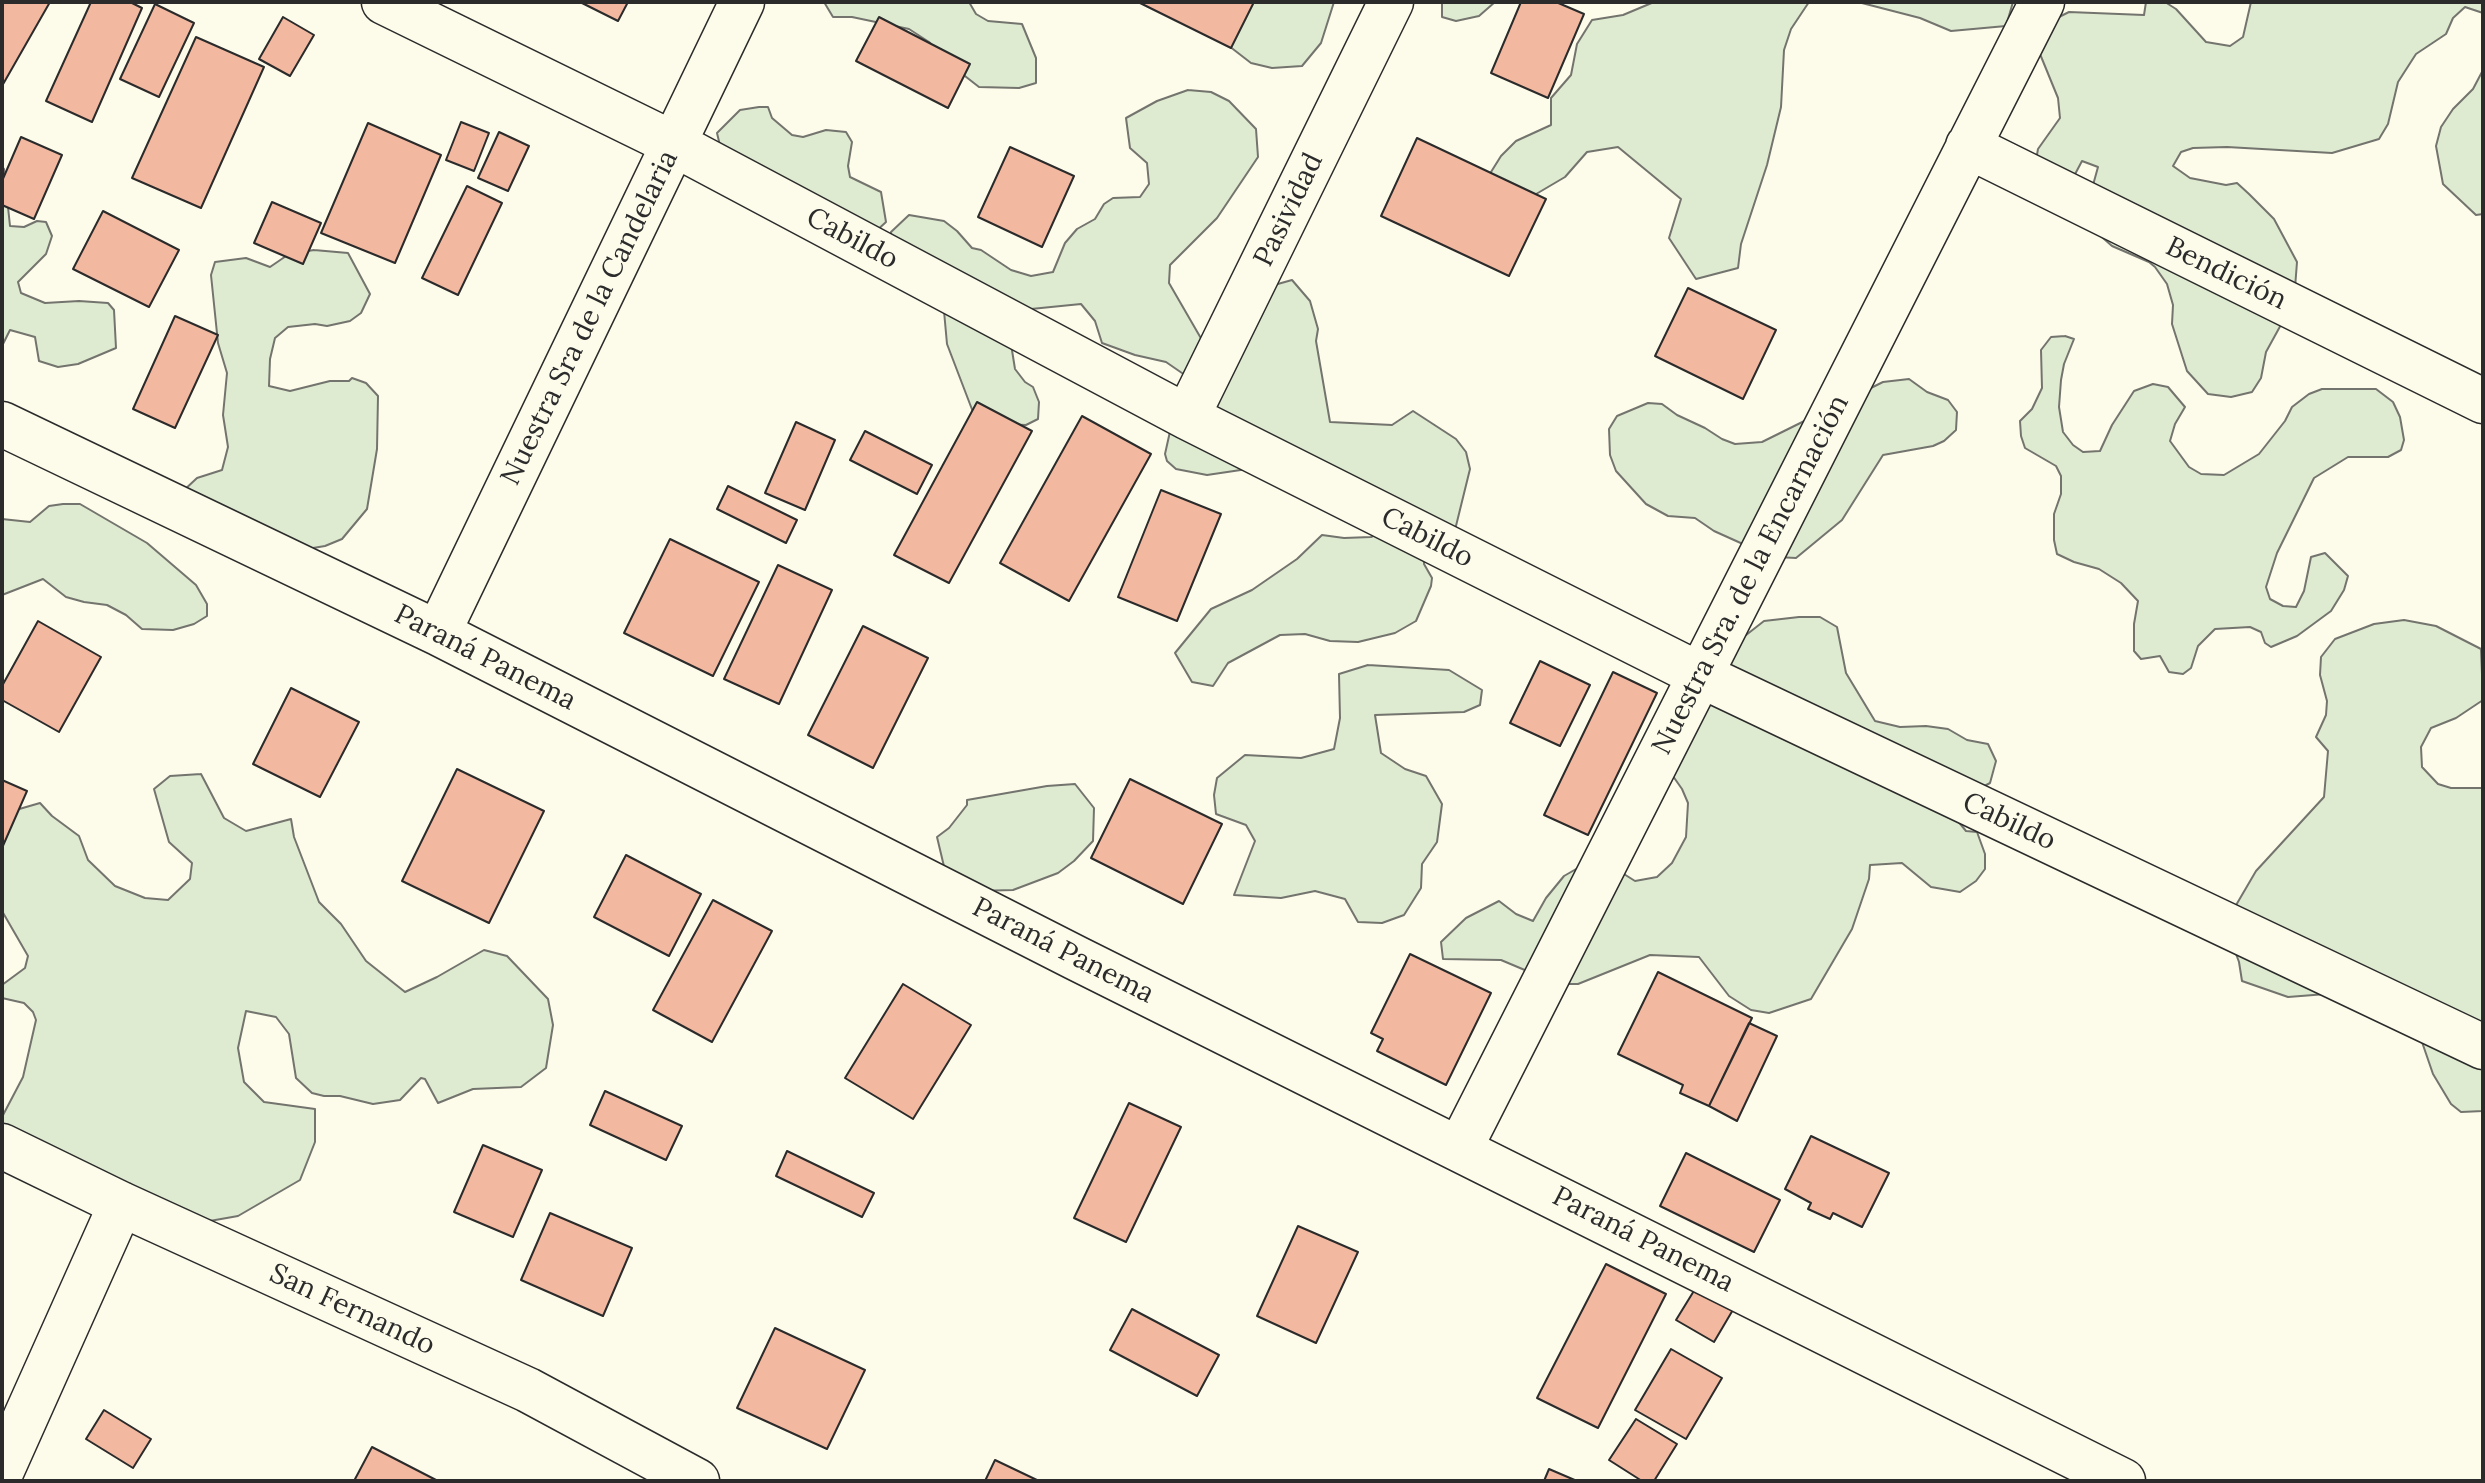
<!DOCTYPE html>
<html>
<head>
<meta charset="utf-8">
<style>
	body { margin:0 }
	#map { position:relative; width:2485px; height:1483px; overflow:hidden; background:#fdfbea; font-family:Lora,serif }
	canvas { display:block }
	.frame { position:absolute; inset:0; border:4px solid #2b2b2b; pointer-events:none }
</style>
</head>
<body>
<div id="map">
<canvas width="2485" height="1483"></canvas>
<div class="frame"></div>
</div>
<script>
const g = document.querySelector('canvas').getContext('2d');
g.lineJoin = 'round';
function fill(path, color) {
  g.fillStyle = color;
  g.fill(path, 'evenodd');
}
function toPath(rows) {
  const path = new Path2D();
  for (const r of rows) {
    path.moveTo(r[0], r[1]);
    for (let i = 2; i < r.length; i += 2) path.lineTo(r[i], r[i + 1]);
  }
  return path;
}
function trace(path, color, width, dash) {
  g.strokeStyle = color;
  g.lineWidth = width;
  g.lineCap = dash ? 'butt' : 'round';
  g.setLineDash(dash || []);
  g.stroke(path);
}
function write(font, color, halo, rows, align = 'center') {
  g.font = font + ' Lora,serif';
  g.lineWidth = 6;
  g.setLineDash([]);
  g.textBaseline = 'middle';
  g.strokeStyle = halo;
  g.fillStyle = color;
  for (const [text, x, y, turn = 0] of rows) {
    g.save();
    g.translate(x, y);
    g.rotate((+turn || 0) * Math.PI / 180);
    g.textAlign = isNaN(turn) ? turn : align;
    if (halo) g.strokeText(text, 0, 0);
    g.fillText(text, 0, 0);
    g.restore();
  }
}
const green = toPath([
	[824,2,969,2,976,14,988,21,1022,24,1036,58,1036,83,1019,88,979,87,947,62,929,42,909,29,852,17,833,17,824,2],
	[1226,2,1334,2,1321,43,1302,66,1272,68,1251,63,1229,46,1226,2],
	[1442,2,1495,2,1479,16,1456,21,1442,17,1442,2],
	[1654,2,1809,2,1791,29,1784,50,1781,107,1767,165,1741,244,1738,268,1696,279,1669,238,1681,199,1618,147,1587,152,1565,177,1509,210,1486,180,1501,156,1516,141,1551,125,1551,98,1571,75,1577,44,1592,20,1623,15,1654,2],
	[1858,2,2013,2,2006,26,1951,31,1920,18,1858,2],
	[2146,2,2165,2,2176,9,2206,42,2230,46,2243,37,2251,2,2483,2,2483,13,2465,7,2453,18,2446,34,2416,54,2398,82,2388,124,2379,139,2332,153,2227,147,2193,148,2181,152,2173,166,2190,178,2226,185,2237,183,2249,194,2274,219,2297,262,2294,301,2266,352,2261,378,2252,392,2231,397,2208,394,2187,371,2172,324,2173,305,2167,284,2155,267,2149,262,2112,246,2095,231,2090,196,2098,167,2082,161,2073,178,2034,172,2038,149,2060,118,2058,98,2040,54,2057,18,2069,12,2144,15,2146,2],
	[2483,70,2483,214,2476,215,2443,184,2436,146,2441,127,2453,109,2473,89,2483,70],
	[1188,90,1211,92,1229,101,1256,129,1258,157,1217,218,1170,265,1169,283,1206,347,1260,289,1292,280,1310,301,1318,329,1316,341,1330,422,1392,425,1413,411,1456,439,1466,452,1470,469,1454,534,1424,556,1424,564,1432,578,1431,586,1416,621,1395,633,1358,642,1330,641,1305,634,1280,635,1228,663,1213,686,1192,682,1175,653,1211,609,1252,590,1297,559,1322,535,1344,538,1371,537,1381,532,1261,467,1207,475,1176,469,1167,461,1165,454,1173,418,1195,382,1166,362,1135,355,1102,343,1095,321,1081,304,1021,310,1011,344,1015,369,1025,382,1033,387,1039,402,1038,419,1026,425,998,424,973,412,947,344,943,300,893,274,891,232,909,215,944,221,957,231,972,248,981,250,1011,270,1031,276,1053,272,1065,243,1077,229,1095,219,1104,204,1113,198,1140,197,1149,184,1147,163,1130,148,1126,118,1157,101,1188,90],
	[759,107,768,107,772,118,792,135,803,137,826,130,846,132,852,142,848,166,850,177,881,192,886,222,873,234,723,158,717,133,740,110,759,107],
	[2,167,4,169,10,226,24,227,37,221,46,222,52,236,46,254,18,282,21,293,45,303,79,301,108,303,114,310,116,348,78,364,58,367,39,361,35,337,10,330,2,346,2,167],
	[314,250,348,253,370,294,361,313,350,321,327,326,315,324,288,327,275,338,270,359,269,386,290,391,330,381,349,381,352,378,366,383,378,396,377,449,367,509,342,539,325,546,283,553,181,493,197,478,222,470,228,447,223,415,227,373,218,343,211,275,215,262,246,258,270,267,289,254,314,250],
	[2065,336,2074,339,2064,364,2061,380,2059,407,2063,432,2073,445,2083,452,2100,451,2112,425,2134,391,2153,384,2168,387,2185,407,2175,424,2170,441,2189,467,2201,474,2224,475,2259,454,2285,421,2292,407,2309,394,2322,389,2376,389,2393,402,2400,417,2404,440,2401,450,2388,457,2348,457,2314,478,2277,553,2266,587,2270,599,2283,606,2296,607,2304,591,2311,557,2325,553,2348,576,2344,590,2331,611,2297,636,2271,647,2265,643,2261,632,2250,627,2215,629,2198,646,2191,668,2183,674,2169,672,2160,656,2141,659,2134,651,2134,624,2138,601,2121,583,2099,569,2074,562,2057,554,2054,540,2054,514,2061,494,2061,476,2056,466,2025,448,2021,436,2020,421,2032,409,2042,388,2041,350,2051,337,2065,336],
	[1909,379,1927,392,1948,400,1957,412,1956,430,1944,441,1933,446,1883,455,1842,520,1796,558,1777,557,1754,549,1714,531,1695,518,1668,516,1646,504,1616,471,1610,455,1609,429,1617,416,1648,403,1662,404,1677,415,1705,428,1722,439,1735,444,1762,442,1883,382,1909,379],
	[63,504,80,504,147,543,196,585,207,604,207,616,194,624,173,630,142,629,126,615,107,605,84,602,66,597,43,579,2,595,2,519,30,522,49,506,63,504],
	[1799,617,1820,617,1837,627,1846,673,1875,721,1900,727,1926,726,1948,729,1967,740,1988,744,1996,761,1990,783,1977,790,1953,815,1966,831,1977,832,1985,854,1985,869,1976,881,1960,892,1931,887,1902,863,1870,865,1869,879,1852,929,1811,999,1769,1013,1751,1010,1729,996,1699,957,1650,955,1578,984,1558,984,1501,960,1443,959,1441,942,1466,918,1499,901,1516,914,1533,921,1546,898,1564,876,1597,857,1635,881,1657,877,1672,863,1686,837,1688,803,1682,789,1668,769,1731,662,1741,639,1764,621,1799,617],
	[2404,620,2436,626,2481,649,2483,700,2456,718,2431,728,2421,747,2422,767,2438,784,2451,788,2483,788,2483,1111,2461,1112,2451,1104,2433,1074,2422,1042,2352,992,2288,997,2242,981,2239,962,2225,924,2256,871,2324,797,2328,751,2316,737,2326,715,2327,701,2320,675,2321,657,2335,639,2374,624,2404,620],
	[1368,665,1449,670,1482,690,1480,705,1464,712,1375,715,1381,753,1405,769,1426,776,1442,804,1437,842,1422,864,1421,888,1404,915,1382,923,1358,922,1345,899,1315,891,1281,898,1234,895,1255,841,1246,825,1216,814,1214,795,1217,778,1245,755,1301,758,1334,749,1340,718,1339,674,1368,665],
	[201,774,224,818,246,831,291,819,294,837,319,902,341,924,366,961,405,992,437,977,484,950,507,956,548,999,553,1025,546,1068,521,1087,473,1089,438,1103,425,1079,421,1078,400,1100,373,1104,340,1096,324,1096,312,1093,296,1078,289,1034,276,1017,246,1011,238,1048,244,1082,264,1102,315,1109,315,1142,300,1180,238,1216,204,1222,2,1125,2,1117,23,1077,36,1020,33,1012,24,1003,2,998,2,985,25,968,28,956,2,911,2,814,40,803,52,816,79,836,88,860,115,886,145,898,168,900,190,879,192,863,169,842,154,789,170,776,201,774],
	[1075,784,1094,808,1093,841,1074,861,1058,873,1013,890,976,891,947,879,937,837,949,828,967,805,967,800,1047,786,1075,784]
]);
const building = toPath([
	[2,2,50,2,2,86,2,2],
	[91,2,130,2,142,8,92,122,46,101,91,2],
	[580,2,628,2,618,21,580,2],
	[1138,2,1254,2,1231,48,1138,2],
	[1521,2,1556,2,1584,14,1548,98,1491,73,1521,2],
	[155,4,194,23,159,97,120,79,155,4],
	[283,17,314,35,290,76,259,59,283,17],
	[879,17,970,64,948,108,856,61,879,17],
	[196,37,264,67,201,208,132,178,196,37],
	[461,122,489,133,474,171,446,160,461,122],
	[368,123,441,155,395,263,321,233,368,123],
	[499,132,529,146,508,191,478,178,499,132],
	[21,137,62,155,34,219,2,205,2,181,21,137],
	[1417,138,1546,199,1509,276,1381,216,1417,138],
	[1010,147,1074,176,1042,247,978,217,1010,147],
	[467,186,502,203,458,295,422,278,467,186],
	[272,202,321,223,303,264,254,243,272,202],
	[103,211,179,250,149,307,73,269,103,211],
	[1688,288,1776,330,1743,399,1655,356,1688,288],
	[175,316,218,335,175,428,133,409,175,316],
	[977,402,1032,431,949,583,894,555,977,402],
	[1082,416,1151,454,1069,601,1000,563,1082,416],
	[796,422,835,440,805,510,765,493,796,422],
	[865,431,932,465,917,494,850,460,865,431],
	[728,486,797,520,786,543,717,509,728,486],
	[1161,490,1221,514,1177,621,1118,597,1161,490],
	[670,539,759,582,713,676,624,633,670,539],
	[778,565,832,590,779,704,724,679,778,565],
	[38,621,101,657,59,732,2,700,2,686,38,621],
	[863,626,928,658,873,768,808,735,863,626],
	[1540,661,1590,685,1560,746,1510,723,1540,661],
	[1613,672,1657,693,1588,835,1544,815,1613,672],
	[291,688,359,722,320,797,253,764,291,688],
	[457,769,544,811,489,923,402,881,457,769],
	[1130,779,1222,824,1183,904,1091,858,1130,779],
	[2,780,27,791,2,848,2,780],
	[626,855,701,894,669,956,594,917,626,855],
	[713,900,772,931,712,1042,653,1010,713,900],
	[1410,954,1491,993,1446,1085,1377,1051,1383,1039,1371,1033,1410,954],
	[1658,972,1752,1018,1709,1106,1680,1093,1683,1085,1618,1054,1658,972],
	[903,984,971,1025,913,1119,845,1078,903,984],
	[1749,1023,1777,1036,1737,1121,1709,1106,1749,1023],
	[605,1091,682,1126,666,1160,590,1125,605,1091],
	[1129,1103,1181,1127,1126,1242,1074,1218,1129,1103],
	[1811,1136,1889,1173,1862,1227,1833,1213,1830,1219,1808,1209,1811,1203,1785,1189,1811,1136],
	[483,1145,542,1170,513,1237,454,1212,483,1145],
	[787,1151,874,1193,862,1217,776,1176,787,1151],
	[1686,1153,1780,1200,1754,1252,1660,1206,1686,1153],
	[550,1213,632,1248,603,1316,521,1280,550,1213],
	[1298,1226,1358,1252,1316,1343,1257,1316,1298,1226],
	[1606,1264,1666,1294,1598,1428,1537,1398,1606,1264],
	[1700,1281,1737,1303,1714,1342,1676,1320,1700,1281],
	[1132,1309,1219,1355,1197,1396,1110,1350,1132,1309],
	[775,1328,865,1370,827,1449,737,1408,775,1328],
	[1671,1349,1722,1378,1686,1439,1635,1410,1671,1349],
	[104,1410,151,1439,133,1468,86,1439,104,1410],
	[1636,1419,1677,1444,1654,1481,1642,1481,1609,1460,1636,1419],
	[372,1447,438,1481,354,1481,372,1447],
	[995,1460,1039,1481,985,1481,995,1460],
	[1549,1469,1577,1481,1544,1481,1549,1469]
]);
const street = toPath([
	[384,2,674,144,1187,417,1700,675,2483,1047],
	[1968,146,2483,401],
	[1187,417,1391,2],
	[2,424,438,633,1076,958,2123,1481],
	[438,633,742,2],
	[2,1146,121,1204,528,1390,697,1481],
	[1460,1148,2042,2],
	[2,1470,121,1204]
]);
const streetNames = [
	["Pasividad",1289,210,-64],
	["Cabildo",852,239,28],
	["Bendición",2226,274,26],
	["Nuestra Sra de la Candelaria",590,318,-64],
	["Cabildo",1427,538,27],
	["Nuestra Sra. de la Encarnación",1751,575,-63],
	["Paraná Panema",485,658,27],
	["Cabildo",2009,822,25],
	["Paraná Panema",1063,951,27],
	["Paraná Panema",1643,1240,27],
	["San Fernando",352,1310,25]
];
fill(green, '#deebd1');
trace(green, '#74746e', 2);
fill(building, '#f2b8a0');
trace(building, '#2b2b2b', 2);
trace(street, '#2b2b2b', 47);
trace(street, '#fdfbea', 44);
write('28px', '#2b2b2b', '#fdfbea', streetNames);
</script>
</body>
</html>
